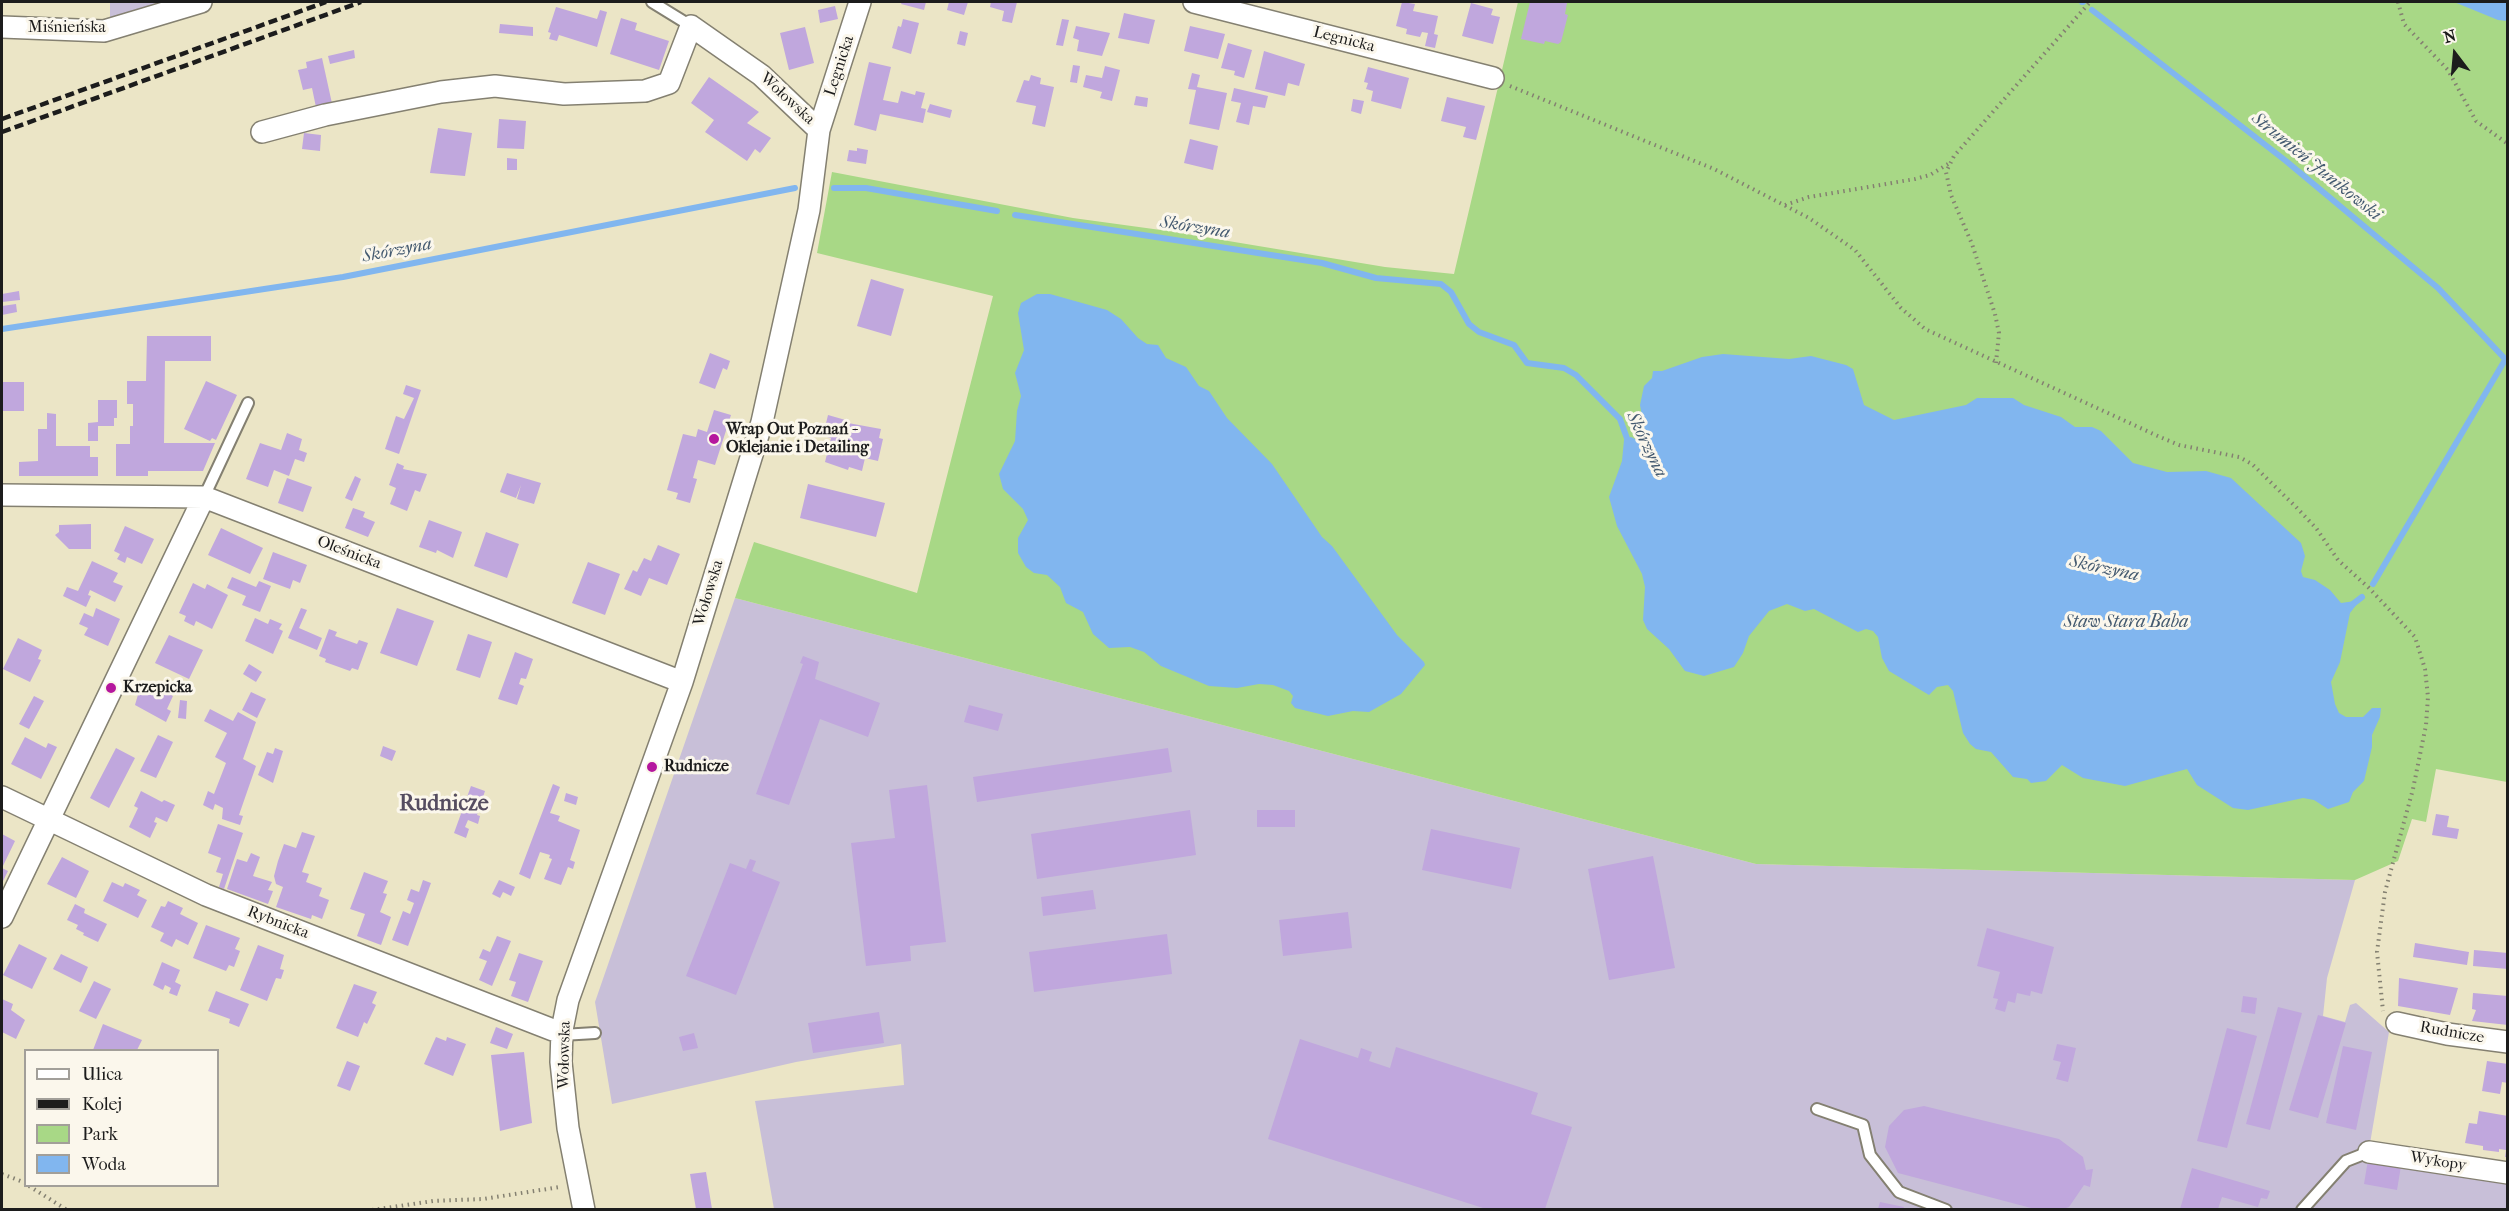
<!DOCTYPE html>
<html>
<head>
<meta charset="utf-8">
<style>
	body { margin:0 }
	#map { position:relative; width:2509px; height:1211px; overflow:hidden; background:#ebe5c6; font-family:"IM FELL French Canon",serif }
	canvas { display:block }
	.frame { position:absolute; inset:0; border:3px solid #1c1c1c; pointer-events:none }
	.legend { position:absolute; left:24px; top:1049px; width:195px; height:138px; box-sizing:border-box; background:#fbf7ec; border:2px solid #a29f99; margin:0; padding:8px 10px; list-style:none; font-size:18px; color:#1c1c1c }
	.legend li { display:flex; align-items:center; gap:12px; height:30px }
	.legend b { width:30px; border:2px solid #a29f99 }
	.north { position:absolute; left:2425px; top:24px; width:60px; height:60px; -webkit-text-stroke:4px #fbf7ec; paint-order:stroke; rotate:344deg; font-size:16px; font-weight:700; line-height:24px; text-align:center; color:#1c1c1c }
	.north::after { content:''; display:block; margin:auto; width:21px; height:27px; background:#1c1c1c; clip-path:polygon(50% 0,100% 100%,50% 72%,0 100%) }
</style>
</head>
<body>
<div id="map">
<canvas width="2509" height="1211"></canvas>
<div class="frame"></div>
<ul class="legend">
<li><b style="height:8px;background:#fff"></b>Ulica</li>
<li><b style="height:8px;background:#1c1c1c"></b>Kolej</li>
<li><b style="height:16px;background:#a8d886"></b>Park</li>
<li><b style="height:16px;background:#81b6ef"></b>Woda</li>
</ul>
<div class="north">N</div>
</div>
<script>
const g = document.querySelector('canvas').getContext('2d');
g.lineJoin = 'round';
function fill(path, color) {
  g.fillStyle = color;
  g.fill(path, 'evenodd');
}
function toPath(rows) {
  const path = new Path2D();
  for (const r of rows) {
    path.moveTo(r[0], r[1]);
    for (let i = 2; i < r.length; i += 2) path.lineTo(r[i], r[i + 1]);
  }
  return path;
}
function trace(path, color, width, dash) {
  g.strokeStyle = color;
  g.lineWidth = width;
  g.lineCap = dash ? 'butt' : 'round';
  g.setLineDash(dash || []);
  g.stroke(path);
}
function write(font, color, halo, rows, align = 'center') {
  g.font = font + ' "IM FELL French Canon",serif';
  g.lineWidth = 6;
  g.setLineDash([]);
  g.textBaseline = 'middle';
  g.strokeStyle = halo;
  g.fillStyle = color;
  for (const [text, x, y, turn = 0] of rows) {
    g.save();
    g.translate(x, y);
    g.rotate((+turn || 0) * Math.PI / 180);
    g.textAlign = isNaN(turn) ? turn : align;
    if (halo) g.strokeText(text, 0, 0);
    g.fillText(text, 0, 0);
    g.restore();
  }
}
const industrial = toPath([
	[110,2,159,2,110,21],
	[735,598,1756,864,2355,880,2327,978,2323,1016,2345,1022,2350,1005,2356,1003,2389,1032,2367,1161,2507,1182,2507,1209,774,1209,755,1101,904,1085,901,1044,796,1062,612,1104,595,1002]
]);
const green = toPath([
	[1518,2,2507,2,2507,782,2436,769,2426,822,2412,819,2398,861,2355,880,1756,864,735,598,754,542,917,593,993,296,817,253,832,172,1073,218,1168,231,1385,267,1454,274]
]);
const water = toPath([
	[2454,2,2507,2,2507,21,2498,20],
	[1037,294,1050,294,1107,310,1121,319,1138,338,1147,344,1158,345,1166,358,1186,367,1199,386,1209,391,1227,418,1272,464,1322,537,1332,546,1397,635,1424,662,1425,665,1401,694,1369,712,1353,711,1328,716,1295,708,1291,703,1293,696,1289,691,1273,685,1259,684,1237,688,1209,686,1161,666,1144,652,1130,647,1109,648,1093,634,1083,612,1066,603,1060,587,1047,575,1034,573,1026,567,1018,553,1018,538,1028,520,1023,509,1003,489,999,474,1015,441,1017,411,1021,396,1015,373,1024,350,1018,313,1021,303],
	[1723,354,1789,359,1811,356,1846,365,1853,369,1864,405,1894,420,1966,405,1977,398,2013,398,2024,405,2061,417,2075,427,2092,427,2101,431,2133,463,2167,472,2206,471,2231,478,2301,543,2305,556,2301,571,2303,577,2315,580,2330,590,2341,603,2355,601,2357,604,2350,613,2340,662,2331,682,2335,704,2339,713,2346,717,2363,717,2372,708,2381,708,2380,717,2372,735,2372,747,2364,781,2353,792,2349,802,2328,809,2314,800,2303,798,2248,810,2233,808,2197,785,2187,769,2125,786,2083,778,2062,765,2046,781,2031,783,2027,779,2013,777,1991,752,1976,749,1970,744,1963,733,1953,691,1948,685,1937,687,1929,695,1889,671,1882,658,1878,637,1873,631,1866,629,1858,632,1814,609,1805,611,1787,604,1769,611,1749,636,1743,653,1734,667,1704,676,1685,671,1669,649,1647,629,1643,620,1645,587,1642,574,1617,526,1609,497,1622,461,1624,440,1631,437,1637,440,1645,432,1640,405,1644,386,1652,378,1653,371,1662,371,1702,357]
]);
const stream = toPath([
	[2082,2,2083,2],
	[2092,10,2286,161,2438,288,2508,362],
	[834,188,866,188,997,211],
	[1015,215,1322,263,1376,278,1441,284,1451,292,1469,324,1479,332,1514,345,1527,363,1564,368,1576,375,1620,419,1629,444],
	[2,329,343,277,795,188],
	[2373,584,2505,360],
	[2349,607,2362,597]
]);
const building = toPath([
	[902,2,926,2,924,10,901,4],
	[949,2,968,2,964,15,947,10],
	[991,2,1017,2,1012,23,1002,21,1004,11,990,7],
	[1402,2,1415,4,1413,11,1438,16,1434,34,1438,35,1435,48,1425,46,1428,33,1422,32,1420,37,1406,34,1407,29,1396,26],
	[1530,2,1567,3,1565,14,1568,15,1561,42,1558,44,1545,41,1544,44,1521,39],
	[1471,3,1493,9,1491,15,1500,17,1493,44,1462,36],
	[835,6,838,19,820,23,818,10],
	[556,7,597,19,600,10,607,12,597,47,559,35,557,41,549,39,551,33,548,32],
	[1124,13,1155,20,1149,44,1118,38],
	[621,18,637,23,635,30,669,41,659,70,610,54],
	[903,19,919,23,911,54,892,48,898,26,901,27],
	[1062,19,1069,20,1063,46,1056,45],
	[500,24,533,27,533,36,499,33],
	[1076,26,1110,33,1102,56,1077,51,1079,40,1073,38],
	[1190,26,1225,34,1218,59,1184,51],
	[805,27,814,63,789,70,780,33],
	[960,31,968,33,965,46,957,44],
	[1228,43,1252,50,1244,78,1234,75,1235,71,1221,68],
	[354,50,355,58,330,64,328,56],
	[1264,51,1305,64,1299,86,1288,83,1285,96,1255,89],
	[322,58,333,108,317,112,312,88,303,90,298,70,307,68,306,62],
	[869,62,891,67,883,100,898,103,901,91,915,95,916,91,925,93,921,108,926,109,923,123,880,114,876,131,854,125],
	[1073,65,1080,66,1077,83,1070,82],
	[1105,66,1120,70,1112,101,1100,98,1102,92,1083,87,1086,75,1102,78],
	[1368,67,1409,78,1401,109,1371,101,1373,91,1366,89,1368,83,1364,82],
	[1192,73,1200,75,1197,87,1227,93,1219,130,1189,124,1196,90,1188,89],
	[1031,75,1041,78,1040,84,1054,87,1045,127,1032,124,1036,106,1016,102,1024,80,1029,81],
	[709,77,759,112,747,123,771,138,760,153,755,149,747,161,705,132,714,120,691,103],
	[1234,88,1268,96,1265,108,1253,106,1249,125,1236,122,1241,103,1231,101],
	[1136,96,1148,98,1147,107,1134,105],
	[1447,97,1485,106,1476,140,1463,137,1466,127,1441,121],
	[1353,99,1364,101,1361,114,1351,111],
	[930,104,952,110,950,118,927,112],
	[499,119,526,121,524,149,497,148],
	[438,128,472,133,465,176,430,173],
	[304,133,321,135,320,151,302,149],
	[1190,139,1218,146,1213,170,1184,163],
	[857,148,868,150,866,164,847,161,849,150,857,151],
	[507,158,517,159,517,170,507,170],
	[871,279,904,289,891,336,857,326],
	[19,291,20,300,2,302,2,294],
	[16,304,17,312,2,315,2,306],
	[147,336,211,336,211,361,165,361,164,443,215,443,203,471,148,471,148,476,116,476,116,444,130,444,130,426,133,426,133,404,127,404,127,381,146,381],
	[710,353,730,361,727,370,723,368,715,389,699,383],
	[206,381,237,395,216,440,212,438,210,441,184,429],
	[2,382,24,382,24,411,2,411],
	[406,385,421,390,399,454,385,449,396,416,404,419,414,398,403,394],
	[98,400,117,400,117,418,114,418,114,426,98,426,98,441,88,441,88,423,98,422],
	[714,410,731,415,715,465,698,460,693,478,697,479,690,503,676,499,678,493,667,490,683,434,696,437,698,429,707,432],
	[47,413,56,414,56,446,90,446,90,457,98,457,98,476,19,476,19,462,38,461,38,429,47,429],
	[828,415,849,421,848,423,881,429,879,438,883,439,878,461,865,458,862,471,849,467,848,470,825,462,831,438,823,436],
	[287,433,302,439,299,450,307,453,304,462,295,459,289,476,274,470,268,487,246,479,260,443,281,450],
	[397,463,404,466,403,469,427,474,420,492,415,490,407,511,390,504,396,488,389,485],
	[507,473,541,483,534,504,517,499,521,485,516,498,500,492],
	[355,476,361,479,352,501,345,498],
	[287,478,312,487,303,512,278,503],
	[808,484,885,503,876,537,800,518],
	[353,508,365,512,363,517,375,522,368,537,345,528],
	[429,520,462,532,453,558,437,550,436,553,419,547],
	[91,524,91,549,69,549,55,535,59,532,59,525],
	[125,526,154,539,142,564,127,557,125,563,117,559,120,554,114,551],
	[221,528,263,548,250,574,208,555],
	[486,532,519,544,507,578,474,566],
	[658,545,680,554,667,585,649,578,641,596,624,589,633,570,637,572,644,558,651,561],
	[273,552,307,565,300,583,293,580,290,589,263,579],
	[92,561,118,573,113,582,123,586,115,602,90,590,88,595,91,596,86,607,63,596,67,587,78,591],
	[588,562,620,574,605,615,572,603],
	[232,577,256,587,259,581,271,586,260,612,242,605,246,596,227,588],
	[193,583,205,589,207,584,228,595,212,629,196,621,194,626,184,621,186,616,179,613],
	[96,608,120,619,108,646,84,635,88,628,79,624,84,613,93,617],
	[301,608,307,610,299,628,322,638,317,650,288,638],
	[397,608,434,621,417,666,380,653],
	[255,618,268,624,270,619,282,624,279,629,283,631,273,654,245,641],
	[329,629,337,632,335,636,357,644,359,640,368,643,358,670,352,668,350,671,325,662,326,659,319,656],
	[468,634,492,642,480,678,456,670],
	[169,635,203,650,189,679,155,663],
	[18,638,42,650,38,659,41,660,30,682,3,669],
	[515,652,533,659,526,679,521,678,519,684,524,686,517,705,498,699],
	[803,656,819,662,815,679,880,703,868,737,820,719,789,805,756,794,803,664,800,663],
	[249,664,262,672,256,682,243,674],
	[141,684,148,687,149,685,173,696,167,709,171,711,166,722,135,705],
	[251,692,266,699,257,718,242,710],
	[34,696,44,701,29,729,19,724],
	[180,700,187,701,186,719,178,718],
	[969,705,1003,714,998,731,964,722],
	[210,709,233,721,238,712,256,722,243,759,256,766,239,815,243,816,240,825,222,819,223,808,215,804,213,810,203,805,208,791,214,794,226,763,215,757,227,733,204,721],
	[158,735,173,742,156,778,140,771],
	[25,737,46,748,48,743,57,747,41,779,11,764],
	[383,746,396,751,392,761,380,756],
	[116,748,135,758,109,808,90,798],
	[275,748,283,751,273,783,258,775,267,752,273,754],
	[1168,748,1172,772,977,802,973,777],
	[553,784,560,787,550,813,560,816,558,821,580,830,570,860,575,862,573,869,568,867,561,885,544,879,552,859,549,858,550,855,540,852,530,879,519,874],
	[927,785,946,942,910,946,911,961,866,966,851,843,895,838,889,790],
	[471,786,485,791,477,815,480,816,478,824,468,820,465,827,469,829,466,838,454,833],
	[141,791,162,802,164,800,175,805,167,822,156,817,154,822,157,823,150,838,129,827,138,808,134,806],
	[566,793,578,797,576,805,564,801],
	[1190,810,1196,855,1037,879,1031,834],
	[1257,810,1295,810,1295,827,1257,827],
	[2436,814,2449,816,2447,827,2459,829,2457,839,2432,835],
	[218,824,243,833,224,889,219,887,223,874,216,872,221,858,208,853],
	[1431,829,1520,848,1511,889,1422,870],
	[302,832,315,836,302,872,309,874,306,882,322,888,319,896,329,900,322,919,312,915,311,919,276,907,283,887,276,884,274,876,278,861,284,844,296,848],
	[2,834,15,841,2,868,8,871,2,883],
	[251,853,260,857,253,876,272,882,268,890,273,891,268,904,227,889,237,859,247,862],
	[1653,856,1675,968,1609,980,1588,869],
	[62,857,89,871,76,898,47,884],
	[750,859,756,861,752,871,780,882,736,995,686,976,730,863,746,869],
	[364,872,388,881,383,893,387,894,380,912,391,917,381,945,357,936,365,914,350,909],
	[423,880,431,883,408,946,392,940,403,911,410,914,414,903,407,900,411,889,419,892],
	[499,880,515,887,511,896,503,892,500,898,492,894],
	[112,882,123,887,125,883,140,890,137,895,147,900,138,918,103,901],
	[1093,890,1096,909,1043,916,1041,897],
	[168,901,183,908,180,914,198,923,188,945,176,939,172,947,160,941,164,933,151,927,161,906,165,907],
	[75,904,85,909,84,913,107,924,98,942,83,935,84,933,76,929,78,925,67,920],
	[1348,912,1352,948,1283,956,1279,920],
	[206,925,240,938,235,949,240,951,234,967,229,965,226,971,193,958],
	[1987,928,2054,947,2042,994,2031,991,2030,996,2017,993,2015,1003,2008,1001,2005,1012,1995,1009,1998,999,1993,998,2000,972,1977,966],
	[1167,934,1172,974,1034,992,1029,952],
	[497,936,511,941,492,986,479,980,487,961,479,958,483,949,490,952],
	[2415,943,2469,952,2467,965,2413,957],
	[19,944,47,958,32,989,3,975],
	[258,945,284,955,280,969,284,970,281,979,276,978,267,1001,240,990],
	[2474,950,2508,953,2508,969,2473,966],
	[519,953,543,961,528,1002,511,996,516,982,509,980],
	[61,954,88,967,81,983,53,969],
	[162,962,180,970,175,982,181,985,177,996,169,993,171,988,165,985,163,990,153,985],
	[2399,978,2458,988,2450,1015,2398,1006],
	[94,981,111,989,96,1019,79,1011],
	[354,984,377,992,372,1003,376,1005,367,1024,364,1022,358,1037,336,1028],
	[216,991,249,1004,239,1027,229,1023,230,1019,208,1011],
	[2473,993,2508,996,2508,1025,2472,1021,2476,1010,2472,1009],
	[2243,996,2257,998,2255,1014,2241,1012],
	[2,999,13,1004,11,1010,25,1020,16,1039,2,1032],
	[2278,1007,2302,1013,2270,1130,2246,1124],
	[879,1012,884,1043,813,1053,808,1023],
	[2318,1015,2346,1023,2318,1118,2289,1110],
	[103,1024,142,1040,137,1050,93,1050],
	[496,1027,513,1034,507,1049,490,1043],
	[2227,1028,2257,1036,2227,1148,2197,1141],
	[694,1033,698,1048,683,1051,679,1037],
	[436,1037,446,1041,447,1037,466,1044,453,1076,424,1064],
	[1300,1039,1358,1058,1361,1048,1372,1052,1369,1061,1390,1068,1396,1047,1538,1093,1531,1114,1572,1127,1545,1209,1486,1209,1268,1139],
	[2057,1044,2076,1048,2068,1082,2056,1079,2061,1062,2053,1060],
	[2343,1046,2372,1052,2356,1130,2326,1123],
	[524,1052,532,1123,500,1131,491,1055],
	[347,1061,360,1066,350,1091,337,1086],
	[2487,1061,2508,1064,2508,1083,2502,1082,2500,1094,2482,1091],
	[1924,1106,2059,1139,2083,1157,2086,1170,2093,1169,2090,1187,2084,1185,2069,1207,2063,1209,2035,1209,1898,1173,1885,1147,1889,1126,1904,1110],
	[2479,1111,2508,1116,2508,1157,2505,1157,2506,1150,2499,1149,2499,1152,2483,1150,2483,1146,2465,1143,2469,1123,2477,1124],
	[2368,1160,2401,1166,2397,1190,2364,1184],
	[2192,1168,2270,1191,2267,1199,2261,1198,2258,1207,2222,1197,2218,1209,2180,1209],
	[706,1172,712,1209,696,1209,690,1174],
	[1880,1202,1904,1207,1903,1209,1878,1209]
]);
const path = toPath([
	[2398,2,2404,24,2448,70,2476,121,2508,144],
	[1510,86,1714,169,1809,218,1855,250,1901,308,1925,329,2160,437,2179,445,2239,457,2252,464,2296,507,2316,528,2338,560,2369,588,2415,637,2425,669,2428,697,2426,725,2413,789,2385,892,2377,952,2383,1011],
	[1785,205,1809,197,1915,179,1930,175,1948,164],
	[1996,363,1999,333,1995,314,1972,244,1951,195,1946,172,1954,156,2090,2],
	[2,1174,26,1183],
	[29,1186,67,1210],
	[372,1210,433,1201,483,1199,560,1187]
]);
const service = toPath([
	[652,2,691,26],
	[204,497,248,403],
	[562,1035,595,1033],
	[1817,1109,1863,1125,1870,1155,1899,1192,1946,1210],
	[2302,1210,2346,1161,2369,1152]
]);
const minor = toPath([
	[1194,2,1493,78],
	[2,27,104,31,201,2],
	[262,132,325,115,441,92,495,86,564,94,645,91,669,83,691,26,761,75,819,130],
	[2,495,204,497,682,682],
	[2,797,206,895,553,1030,562,1030],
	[2,917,204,497],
	[2397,1023,2447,1034,2508,1042],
	[2369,1152,2508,1173],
	[584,1210,568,1128,561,1062,562,1030,568,1000,682,682,762,422,809,210,819,130,860,2]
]);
const rail = toPath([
	[2,119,326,2],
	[2,132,361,2]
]);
const markers = [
	[714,439,6,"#b5179e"],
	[111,688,6,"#b5179e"],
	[652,767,6,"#b5179e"]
];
const streetNames = [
	["Miśnieńska",67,28],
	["Legnicka",1344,40,14],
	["Legnicka",840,66,-72],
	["Wołowska",787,99,43],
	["Oleśnicka",349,553,21],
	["Wołowska",709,593,-73],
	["Rybnicka",278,923,21],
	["Rudnicze",2452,1033,10],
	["Wołowska",565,1055,-89],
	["Wykopy",2438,1162,9]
];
const poiNames = [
	["Wrap Out Poznań -",726,430],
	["Oklejanie i Detailing",726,448],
	["Krzepicka",123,688],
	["Rudnicze",664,767]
];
const waterNames = [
	["Strumień Junikowski",2316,167,39],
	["Skórzyna",1195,228,9],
	["Skórzyna",397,251,-11],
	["Skórzyna",1646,445,64],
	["Skórzyna",2104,569,12],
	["Staw Stara Baba",2126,623]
];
const districtNames = [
	["Rudnicze",444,805]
];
fill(industrial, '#c8bfd8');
fill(green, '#a8d886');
fill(water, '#81b6ef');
trace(stream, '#81b6ef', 6);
fill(building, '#c0a7dd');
trace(service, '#848071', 14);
trace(minor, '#848071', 24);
trace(path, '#848071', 4, [1.5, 4.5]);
trace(service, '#fff', 10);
trace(minor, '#fff', 21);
trace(rail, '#1c1c1c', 4.5, [9, 4.5]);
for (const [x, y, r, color] of markers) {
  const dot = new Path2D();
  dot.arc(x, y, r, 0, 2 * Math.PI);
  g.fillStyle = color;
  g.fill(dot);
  trace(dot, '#fbf7ec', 2);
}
write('16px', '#1c1c1c', '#fbf7ec', streetNames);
write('bold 16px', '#1c1c1c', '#fbf7ec', poiNames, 'left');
write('italic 18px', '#445a70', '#fbf7ec', waterNames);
write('bold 22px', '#554d60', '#fbf7ec', districtNames);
</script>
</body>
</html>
